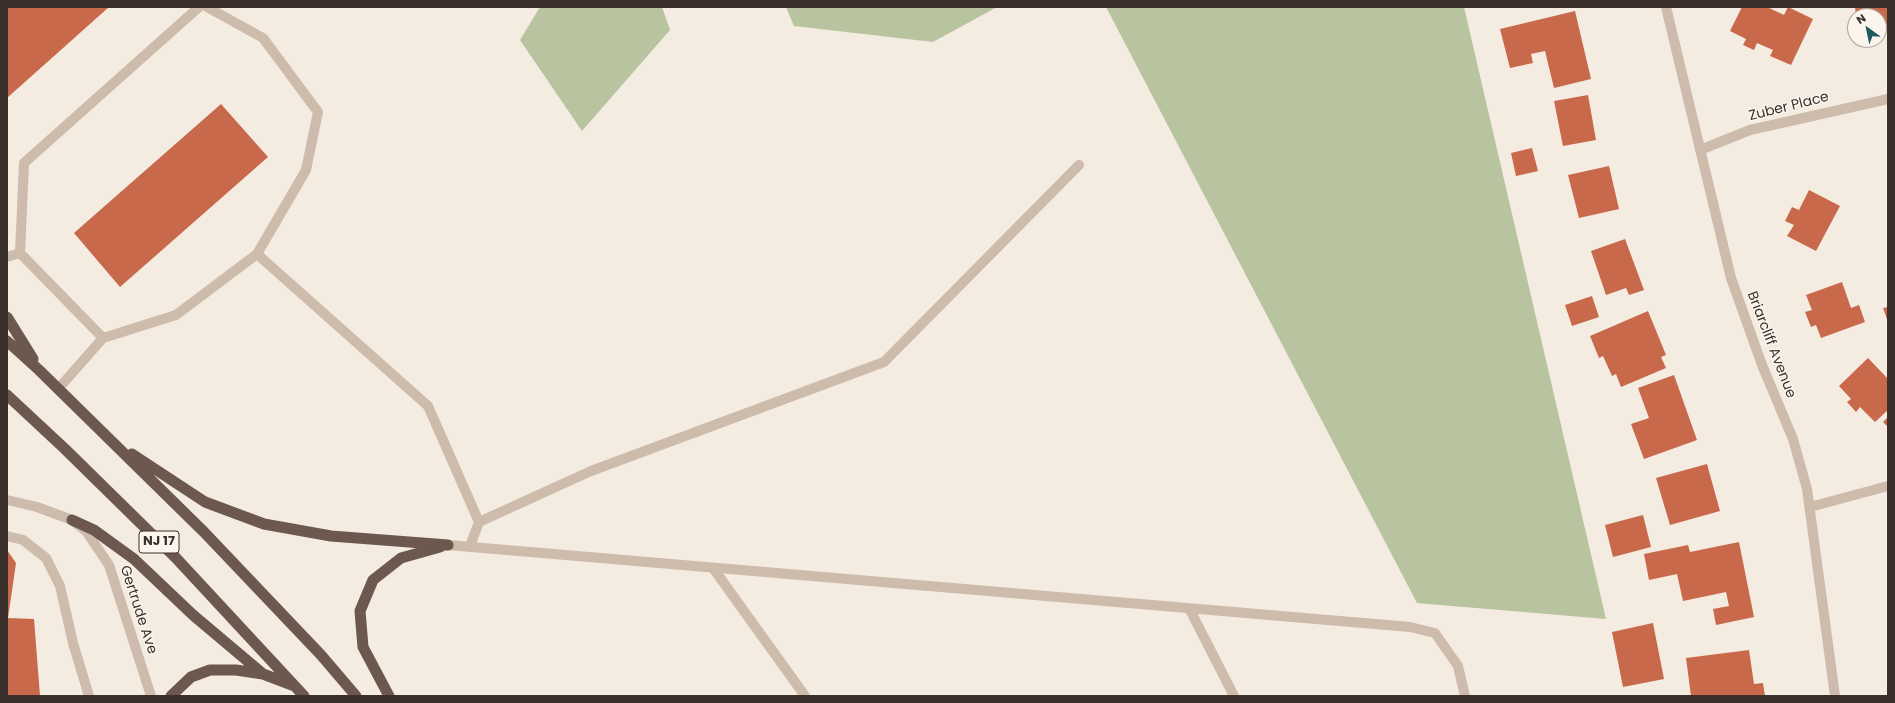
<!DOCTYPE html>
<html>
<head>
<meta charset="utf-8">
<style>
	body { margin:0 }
	#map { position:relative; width:1895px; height:703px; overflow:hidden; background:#f4ebe1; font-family:Poppins,sans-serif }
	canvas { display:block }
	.frame { position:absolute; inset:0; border:8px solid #3b302b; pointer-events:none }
	.north { position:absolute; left:1847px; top:8px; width:40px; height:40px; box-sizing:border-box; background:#fbf5ee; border:1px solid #aea6a0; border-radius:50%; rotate:327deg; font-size:11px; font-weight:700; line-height:16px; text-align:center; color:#3b302b }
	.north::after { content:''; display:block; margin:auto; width:14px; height:18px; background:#1f5a5e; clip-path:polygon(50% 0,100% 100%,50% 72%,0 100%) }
</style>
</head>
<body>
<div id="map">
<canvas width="1895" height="703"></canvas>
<div class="frame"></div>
<div class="north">N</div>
</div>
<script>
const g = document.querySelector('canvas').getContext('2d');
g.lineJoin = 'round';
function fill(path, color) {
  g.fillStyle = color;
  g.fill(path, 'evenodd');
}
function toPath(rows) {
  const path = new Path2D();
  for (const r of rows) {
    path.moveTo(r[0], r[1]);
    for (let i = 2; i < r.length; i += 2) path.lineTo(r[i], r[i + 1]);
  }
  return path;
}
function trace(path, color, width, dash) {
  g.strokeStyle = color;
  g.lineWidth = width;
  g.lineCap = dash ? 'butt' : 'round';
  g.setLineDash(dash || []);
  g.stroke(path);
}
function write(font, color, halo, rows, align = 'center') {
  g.font = font + ' Poppins,sans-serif';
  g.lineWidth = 3;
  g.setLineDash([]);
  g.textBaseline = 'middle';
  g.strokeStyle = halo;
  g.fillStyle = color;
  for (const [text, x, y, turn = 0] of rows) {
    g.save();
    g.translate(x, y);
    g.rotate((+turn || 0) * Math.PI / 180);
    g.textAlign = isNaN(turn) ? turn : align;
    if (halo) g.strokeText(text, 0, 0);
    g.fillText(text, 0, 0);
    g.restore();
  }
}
const green = toPath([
	[540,7,662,7,670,30,582,131,520,40],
	[786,7,997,7,933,42,794,26],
	[1106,7,1464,7,1606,619,1417,603]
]);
const building = toPath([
	[7,7,109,7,7,98],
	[1742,7,1767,7,1784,15,1788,7,1813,19,1791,65,1770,56,1773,50,1757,43,1754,50,1743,45,1746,39,1730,31],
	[1855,7,1888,7,1888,30,1879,31,1879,16,1856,16],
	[1575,11,1591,79,1554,88,1545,51,1531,54,1533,63,1510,68,1500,29],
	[1588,95,1596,140,1563,146,1554,101],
	[221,104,268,157,120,287,74,233],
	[1532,148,1538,171,1516,176,1511,153],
	[1609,166,1619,209,1579,218,1568,175],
	[1809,190,1840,206,1816,251,1787,236,1794,225,1785,221,1792,207,1799,210],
	[1625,239,1644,290,1629,295,1626,288,1606,295,1591,251],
	[1842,282,1851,308,1859,305,1865,322,1821,338,1816,325,1811,327,1805,312,1812,310,1806,295],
	[1592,296,1599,317,1572,326,1565,305],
	[1888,307,1888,322,1883,308],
	[1648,311,1666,355,1661,357,1666,368,1621,387,1616,374,1612,376,1603,356,1599,358,1590,336],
	[1868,358,1888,379,1888,410,1875,422,1860,407,1856,412,1847,402,1851,399,1839,386],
	[1674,375,1697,440,1644,459,1631,424,1649,418,1638,388],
	[1888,417,1888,427,1883,422],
	[1707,464,1720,511,1670,525,1656,478],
	[1643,515,1651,547,1613,557,1605,525],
	[1739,542,1754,617,1716,625,1713,609,1729,606,1726,592,1683,601,1677,574,1649,580,1644,554,1688,545,1690,552],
	[7,550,16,563,8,618,34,619,40,696,7,696],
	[1653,623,1664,679,1623,687,1612,632],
	[1749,650,1754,684,1763,683,1765,696,1691,696,1686,658]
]);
const service = toPath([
	[207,7,263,38,318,112,306,170,257,254],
	[20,253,24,163,199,7],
	[7,257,20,253,103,338],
	[58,389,103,338,176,315,257,254,428,406,479,522,470,546],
	[479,522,591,471,884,362,1079,165],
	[7,536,23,540,46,558,60,586,73,643,89,696],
	[448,545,1410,627,1435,633,1458,666,1465,696],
	[713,568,805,696],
	[1189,608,1234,696]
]);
const minor = toPath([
	[1666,7,1731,278,1762,365,1793,439,1807,489,1835,696],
	[1700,150,1750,130,1888,99],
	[7,500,37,507,72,520,86,531,109,565,151,696],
	[1810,507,1888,486]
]);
const trunk = toPath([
	[7,317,33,359],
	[7,341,39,370,204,532,321,655,356,696],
	[7,395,65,449,176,558,304,696],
	[132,454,205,502,264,524,331,536,448,545],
	[72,520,94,530,134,559,193,615,263,674,292,685],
	[171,696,191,677,210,670,236,670,263,674],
	[389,696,363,647,360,611,373,580,401,558,440,547]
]);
const shields = [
	[159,542,40]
];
const shieldNames = [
	["NJ 17",159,542]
];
const streetNames = [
	["Zuber Place",1789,107,-14],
	["Briarcliff Avenue",1771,345,69],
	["Gertrude Ave",138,610,72]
];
fill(green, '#b8c4a0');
fill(building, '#c8694b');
trace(service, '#cdbbac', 10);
trace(minor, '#cdbbac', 10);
trace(trunk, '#6c584f', 11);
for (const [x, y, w] of shields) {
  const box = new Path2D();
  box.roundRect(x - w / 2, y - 11, w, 22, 3);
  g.fillStyle = '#fbf5ee';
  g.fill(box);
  trace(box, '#3b302b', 1);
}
write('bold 13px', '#3b302b', null, shieldNames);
write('14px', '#3b302b', '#fbf5ee', streetNames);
</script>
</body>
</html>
